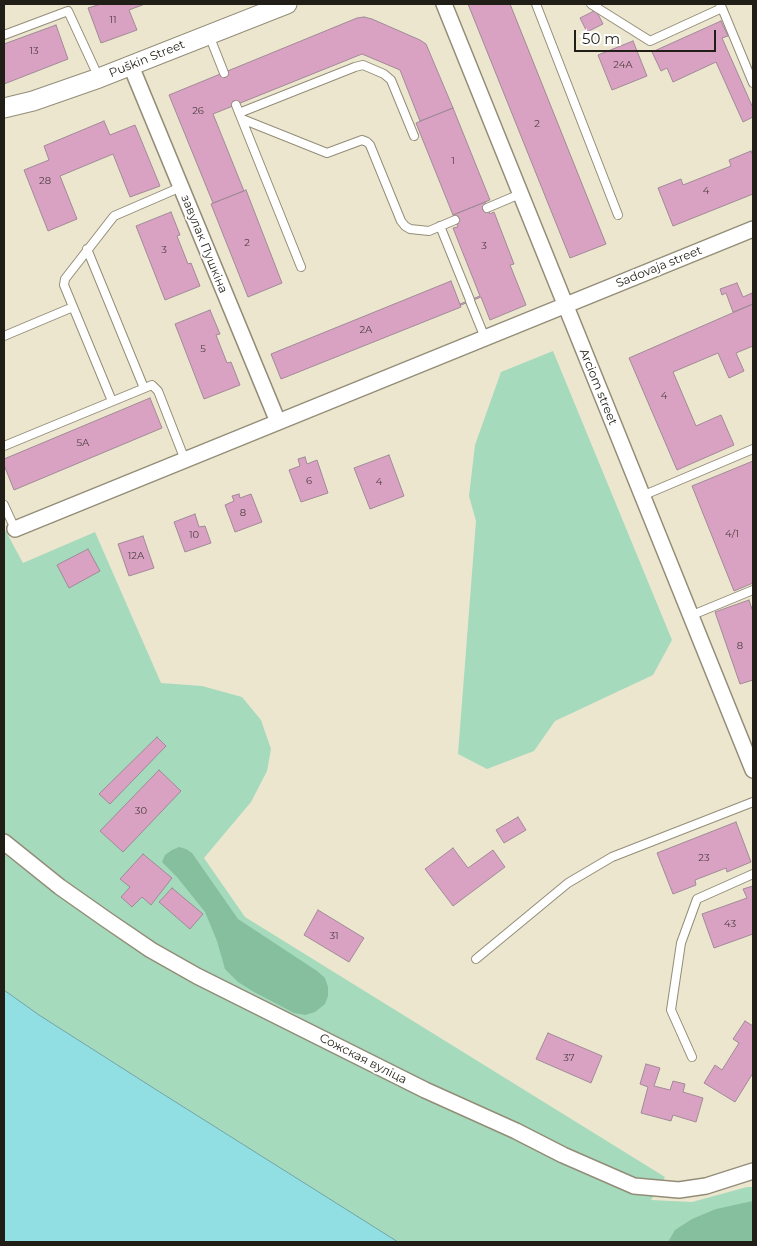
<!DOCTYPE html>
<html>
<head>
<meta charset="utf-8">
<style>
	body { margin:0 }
	#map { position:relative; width:757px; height:1246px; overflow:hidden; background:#ede6cf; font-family:Montserrat,sans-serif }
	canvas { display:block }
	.frame { position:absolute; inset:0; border:5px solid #201e16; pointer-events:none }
	.scale { position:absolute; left:574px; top:30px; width:142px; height:22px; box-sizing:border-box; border:2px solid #201e16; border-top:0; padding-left:6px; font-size:15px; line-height:18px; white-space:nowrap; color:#201e16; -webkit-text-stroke:4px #fff; paint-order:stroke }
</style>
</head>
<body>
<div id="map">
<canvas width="757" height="1246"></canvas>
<div class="frame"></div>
<div class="scale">50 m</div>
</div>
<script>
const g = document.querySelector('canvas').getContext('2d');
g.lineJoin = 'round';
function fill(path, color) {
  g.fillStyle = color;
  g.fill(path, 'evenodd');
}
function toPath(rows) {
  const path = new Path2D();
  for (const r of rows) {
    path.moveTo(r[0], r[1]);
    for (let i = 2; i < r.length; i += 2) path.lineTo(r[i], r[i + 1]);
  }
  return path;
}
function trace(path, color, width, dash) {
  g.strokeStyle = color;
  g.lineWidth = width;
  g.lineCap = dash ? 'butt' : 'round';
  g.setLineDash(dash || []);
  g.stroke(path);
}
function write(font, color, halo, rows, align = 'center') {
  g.font = font + ' Montserrat,sans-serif';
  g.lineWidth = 4;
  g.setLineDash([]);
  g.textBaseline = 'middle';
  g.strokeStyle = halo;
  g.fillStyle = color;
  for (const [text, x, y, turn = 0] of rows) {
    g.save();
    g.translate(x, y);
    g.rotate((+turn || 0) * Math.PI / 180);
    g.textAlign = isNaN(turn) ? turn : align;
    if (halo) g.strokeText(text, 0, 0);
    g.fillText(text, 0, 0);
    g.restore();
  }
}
const green = toPath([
	[553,351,672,640,653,675,555,721,534,751,487,769,458,754,476,521,469,496,475,445,501,372],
	[4,528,23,563,95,532,161,683,202,686,242,697,261,720,271,749,267,771,251,802,204,858,245,917,665,1177,651,1200,692,1202,747,1187,753,1187,753,1242,398,1242,155,1089,39,1015,4,990]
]);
const forest = toPath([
	[179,847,186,849,192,853,238,919,317,971,325,978,328,987,328,996,325,1004,315,1012,305,1015,294,1013,254,992,238,982,225,969,217,941,205,912,177,877,162,862,165,855,172,850],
	[753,1201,753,1242,668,1242,675,1230,692,1219,716,1209]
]);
const water = toPath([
	[4,990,39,1015,155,1089,398,1242,4,1242,4,990]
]);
const building = toPath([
	[101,4,145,4,129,10,137,30,101,43,88,8,101,4],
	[468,4,510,4,606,244,570,258,468,4],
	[596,10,603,24,587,32,580,18,596,10],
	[364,17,372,19,420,40,426,44,453,108,420,121,400,70,362,54,213,114,244,191,213,203,169,95,357,18,364,17],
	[721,21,728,36,722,38,753,108,753,117,743,122,716,62,673,82,667,68,661,71,652,52,721,21],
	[56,25,68,59,4,84,4,44,56,25],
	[633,41,647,76,612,90,598,55,633,41],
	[453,108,490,200,453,215,416,123,453,108],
	[104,121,110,135,135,125,160,186,130,197,113,154,60,176,77,219,48,231,24,170,49,160,44,146,104,121],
	[751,151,753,156,753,194,673,226,658,188,681,179,683,185,731,166,729,160,751,151],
	[246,190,282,283,248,297,211,204,246,190],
	[485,202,490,214,494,212,514,264,510,265,526,305,490,320,481,297,461,305,460,304,480,296,453,228,458,227,453,215,485,202],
	[171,212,180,235,177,236,188,264,191,263,200,286,165,300,136,226,171,212],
	[451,281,461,307,281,379,271,354,451,281],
	[737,283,743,297,752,293,753,304,733,312,726,293,722,295,720,289,737,283],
	[753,304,753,346,736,353,744,371,729,378,718,353,673,372,696,426,721,415,734,445,677,470,629,358,753,304],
	[210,310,220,334,216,335,227,363,231,362,240,385,204,399,175,324,210,310],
	[150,398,162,428,14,490,4,465,4,459,150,398],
	[389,455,404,496,370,509,354,468,389,455],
	[305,457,307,464,317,460,328,493,301,502,289,470,300,466,298,459,305,457],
	[753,461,753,583,734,591,692,486,753,461],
	[239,494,240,498,251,494,262,522,235,532,225,505,234,501,232,496,239,494],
	[195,514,199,527,205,526,211,543,185,552,174,522,195,514],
	[143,536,154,568,129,576,118,544,143,536],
	[88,549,100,571,69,588,57,565,88,549],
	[749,600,753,612,753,680,740,684,715,612,749,600],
	[157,737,166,746,110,804,99,794,157,737],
	[159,770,181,791,123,852,100,831,159,770],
	[518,817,526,830,504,843,496,830,518,817],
	[736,822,751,862,727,872,726,868,695,880,696,885,673,894,657,853,736,822],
	[453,848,468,868,493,850,505,867,453,906,425,869,453,848],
	[143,854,172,878,151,905,142,897,132,907,121,897,130,887,120,879,143,854],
	[753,886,753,934,714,948,702,914,747,898,743,889,753,886],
	[172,888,203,914,190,929,159,902,172,888],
	[318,910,364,938,349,962,304,935,318,910],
	[745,1021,753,1026,753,1073,735,1102,704,1083,715,1065,722,1070,739,1043,733,1039,745,1021],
	[548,1033,602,1056,591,1083,536,1059,548,1033],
	[646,1064,660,1068,654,1086,670,1090,673,1081,685,1084,683,1092,703,1098,696,1122,673,1115,671,1121,641,1113,648,1087,640,1084,646,1064]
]);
const service = toPath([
	[536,4,618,215],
	[591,4,650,41,722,8,720,4],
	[722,8,753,83],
	[4,35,68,11,99,78],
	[209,35,224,73],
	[236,105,301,267],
	[239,113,355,67,363,65,384,74,391,80,414,136],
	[242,119,327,153,362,140,367,142,370,145,401,221,405,226,410,229,429,231,455,220],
	[487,208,520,194],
	[440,226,470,300],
	[87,249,144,388],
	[470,301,485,338],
	[4,336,73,307],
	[112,401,64,285,65,279,114,216,181,187],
	[4,446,152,385,158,391,185,460],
	[642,496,753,449],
	[4,505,15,529],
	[690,616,753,590],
	[476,959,568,883,612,857,753,802],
	[692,1057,671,1010,681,943,697,899,753,874]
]);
const minor = toPath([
	[444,4,753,770],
	[131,66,278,422],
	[15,529,753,229],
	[4,842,60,887,107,920,151,950,197,976,425,1090,516,1131,563,1155,634,1186,679,1190,706,1186,753,1171]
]);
const tertiary = toPath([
	[4,108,33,101,99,78,287,4]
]);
const numberNames = [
	["11",113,20],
	["13",34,51],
	["24А",623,65],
	["26",198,111],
	["2",537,124],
	["1",453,161],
	["28",45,181],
	["4",706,191],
	["2",247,243],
	["3",484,246],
	["3",164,250],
	["2А",366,330],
	["5",203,349],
	["4",664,396],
	["5А",83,443],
	["6",309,481],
	["4",379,482],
	["8",243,513],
	["4/1",732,534],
	["10",194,535],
	["12А",136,556],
	["8",740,646],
	["30",141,811],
	["23",704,858],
	["43",730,924],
	["31",334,936],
	["37",569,1058]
];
const streetNames = [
	["Puškin Street",147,59,-22],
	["завулак Пушкіна",204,244,68],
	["Sadovaja street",659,267,-22],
	["Arciom street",598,387,68],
	["Сожская вуліца",363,1059,27]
];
fill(green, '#a5dabc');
fill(forest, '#85bf9e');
fill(water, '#91dee3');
trace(water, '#6fa4a6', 1);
fill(building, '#d9a2c2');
trace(building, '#a08a97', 1);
trace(service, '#938d78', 10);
trace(minor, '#938d78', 18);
trace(tertiary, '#938d78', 21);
trace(service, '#fff', 8);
trace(minor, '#fff', 15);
trace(tertiary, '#fff', 19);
write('10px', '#4e3f41', null, numberNames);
write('12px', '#201e16', '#fff', streetNames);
</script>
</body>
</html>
